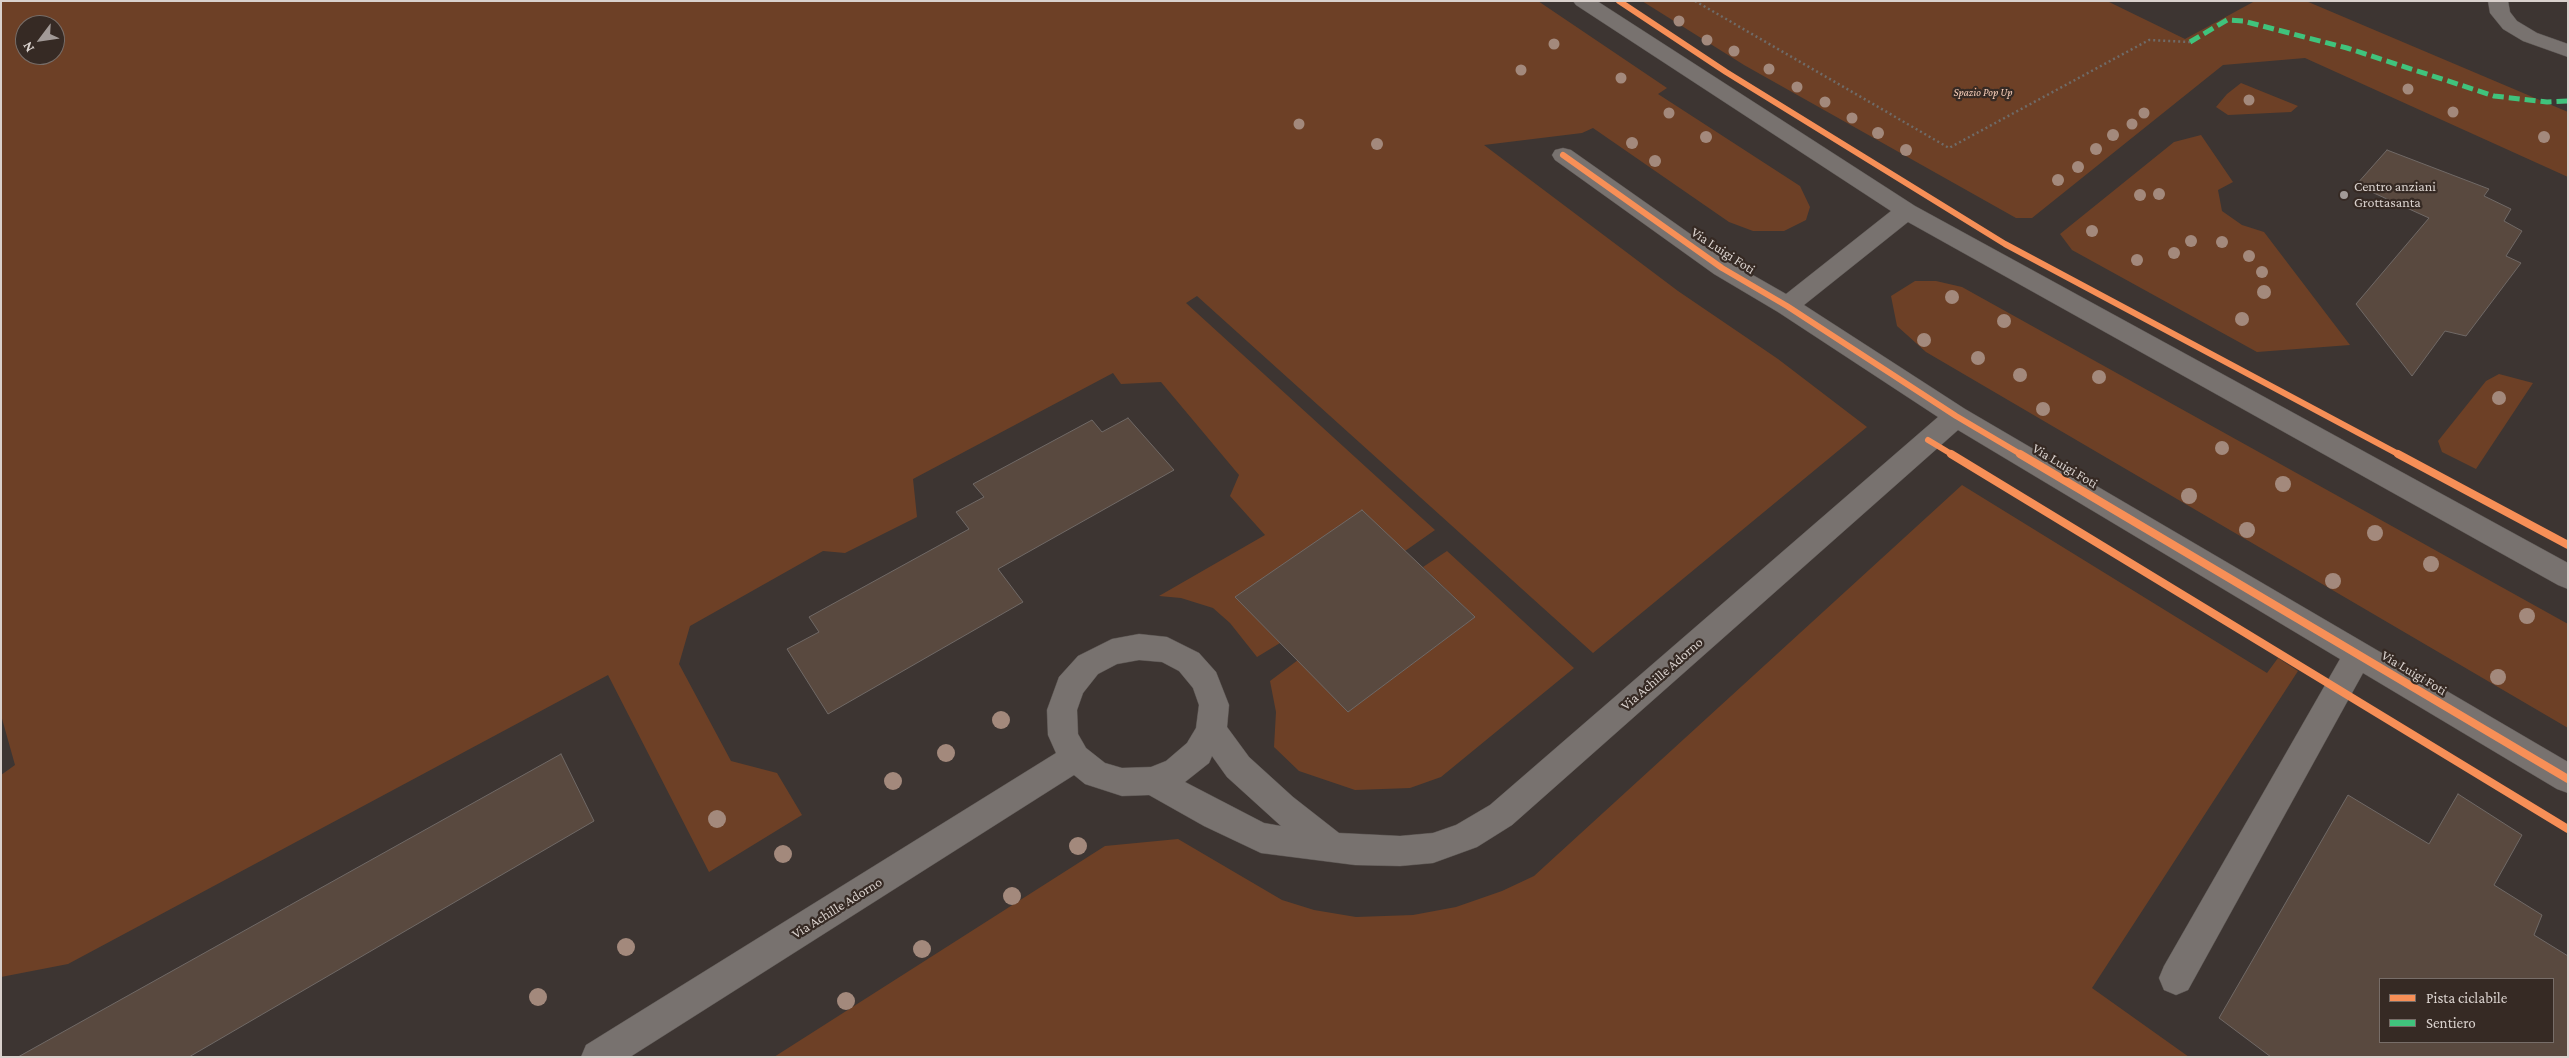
<!DOCTYPE html>
<html>
<head>
<meta charset="utf-8">
<style>
	body { margin:0 }
	#map { position:relative; width:2569px; height:1058px; overflow:hidden; background:#3d3532; font-family:"Crimson Pro",serif }
	canvas { display:block }
	.frame { position:absolute; inset:0; border:2px solid #d9d1cd; pointer-events:none }
	.legend { position:absolute; left:2379px; top:978px; width:175px; height:65px; box-sizing:border-box; background:#362a24; border:1px solid #776d68; margin:0; padding:6px 9px; list-style:none; font-size:15px; color:#d9d1cd }
	.legend li { display:flex; align-items:center; gap:10px; height:25px }
	.legend b { width:25px; border:1px solid #776d68 }
	.north { position:absolute; left:15px; top:15px; width:50px; height:50px; box-sizing:border-box; background:#362a24; border:1px solid #776d68; border-radius:50%; rotate:239deg; font-size:14px; font-weight:700; line-height:20px; text-align:center; color:#d9d1cd }
	.north::after { content:''; display:block; margin:auto; width:18px; height:22px; background:#a29a97; clip-path:polygon(50% 0,100% 100%,50% 72%,0 100%) }
</style>
</head>
<body>
<div id="map">
<canvas width="2569" height="1058"></canvas>
<div class="frame"></div>
<ul class="legend">
<li><b style="height:6px;background:#f78f57"></b>Pista ciclabile</li>
<li><b style="height:6px;background:#40c37c"></b>Sentiero</li>
</ul>
<div class="north">N</div>
</div>
<script>
const g = document.querySelector('canvas').getContext('2d');
g.lineJoin = 'round';
function fill(path, color) {
  g.fillStyle = color;
  g.fill(path, 'evenodd');
}
function toPath(rows) {
  const path = new Path2D();
  for (const r of rows) {
    path.moveTo(r[0], r[1]);
    for (let i = 2; i < r.length; i += 2) path.lineTo(r[i], r[i + 1]);
  }
  return path;
}
function trace(path, color, width, dash) {
  g.strokeStyle = color;
  g.lineWidth = width;
  g.lineCap = dash ? 'butt' : 'round';
  g.setLineDash(dash || []);
  g.stroke(path);
}
function write(font, color, halo, rows, align = 'center') {
  g.font = font + ' "Crimson Pro",serif';
  g.lineWidth = 4.5;
  g.setLineDash([]);
  g.textBaseline = 'middle';
  g.strokeStyle = halo;
  g.fillStyle = color;
  for (const [text, x, y, turn = 0] of rows) {
    g.save();
    g.translate(x, y);
    g.rotate((+turn || 0) * Math.PI / 180);
    g.textAlign = isNaN(turn) ? turn : align;
    if (halo) g.strokeText(text, 0, 0);
    g.fillText(text, 0, 0);
    g.restore();
  }
}
const green = toPath([
	[1,1,1538,1,1667,88,1658,94,1800,186,1810,207,1806,220,1784,231,1753,231,1729,222,1593,128,1582,133,1484,145,1678,291,1778,359,1867,427,1593,653,1197,296,1186,303,1435,530,1405,551,1236,597,1280,643,1257,657,1230,623,1213,608,1181,598,1159,596,1265,535,1230,496,1239,475,1161,382,1121,384,1113,373,913,479,917,517,845,553,823,551,690,626,679,664,731,761,777,773,802,815,709,872,608,675,68,964,1,977,1,775,15,765,1,715],
	[25,25,55,25,55,55,25,55],
	[1642,1,2107,1,2185,39,2255,1,2306,1,2568,112,2568,177,2305,58,2223,65,2032,218,2016,218,1744,65],
	[2241,83,2298,106,2291,112,2228,115,2216,107,2227,94],
	[2201,135,2233,182,2218,190,2222,211,2242,225,2264,232,2350,345,2257,352,2072,250,2060,234,2174,142],
	[1915,281,1936,281,1962,287,2568,624,2568,728,1926,352,1897,326,1891,296],
	[2499,374,2533,383,2476,469,2442,452,2438,441,2486,381],
	[1962,485,2267,673,2278,658,2298,671,2092,988,2189,1057,774,1057,1105,846,1178,839,1282,900,1314,910,1356,917,1413,915,1456,907,1502,891,1534,876],
	[1447,551,1574,668,1441,777,1410,788,1355,790,1299,771,1274,747,1276,712,1270,681,1298,660,1349,711,1475,617,1423,567]
]);
const building = toPath([
	[2387,150,2489,189,2484,196,2511,209,2504,221,2522,231,2506,256,2521,263,2466,336,2445,331,2412,376,2356,304,2429,218,2356,185,2387,150],
	[1128,418,1174,470,998,569,1023,602,828,714,787,649,819,632,809,617,969,529,956,512,984,497,973,484,1092,420,1102,432,1128,418],
	[1362,510,1475,617,1348,712,1235,597,1362,510],
	[561,754,594,821,189,1057,18,1057,561,754],
	[2458,794,2522,835,2494,885,2542,915,2534,935,2568,956,2568,1057,2271,1057,2219,1018,2348,795,2429,844,2458,794],
	[2380,979,2553,979,2553,1042,2380,1042,2380,979]
]);
const path = toPath([
	[1695,1,1949,148,2149,40,2190,42]
]);
const minor = toPath([
	[1573,1,1597,1,1915,206,2568,563,2568,589,2558,585,1908,222,1804,305,1965,409,2568,762,2568,793,2557,789,2363,673,2188,990,2176,995,2164,990,2159,978,2164,966,2340,659,1958,430,1512,825,1477,847,1433,863,1400,866,1355,865,1261,853,1204,826,1149,795,1122,796,1085,784,1074,775,630,1057,581,1057,586,1045,1056,753,1048,735,1047,710,1059,677,1078,656,1112,639,1139,634,1167,637,1199,653,1216,672,1229,705,1227,727,1249,757,1293,797,1339,833,1400,836,1433,833,1456,825,1490,805,1938,417,1778,312,1714,274,1555,160,1552,155,1555,150,1563,148,1571,150,1730,262,1786,294,1891,211,1576,5,1573,1],
	[1139,660,1162,662,1179,671,1193,688,1199,705,1196,728,1187,743,1166,761,1151,767,1122,768,1105,763,1086,748,1078,734,1077,710,1083,693,1098,674,1117,664,1139,660],
	[1212,756,1227,777,1281,826,1264,823,1185,782,1209,763,1212,756],
	[2488,1,2508,1,2510,12,2517,21,2537,33,2568,44,2568,57,2523,41,2503,29,2490,13,2488,1]
]);
const quiet = toPath([
	[2190,42,2227,20,2243,21,2347,48,2494,96,2547,102,2568,101]
]);
const cyclewayFar1 = toPath([
	[1619,1,1726,72,2005,244,2400,455],
	[1563,155,1722,268,1787,306,1956,416,2022,455],
	[1928,440,1953,455]
]);
const cycleway = toPath([
	[1951,454,2568,829],
	[2020,454,2568,779],
	[2398,454,2568,545]
]);
const trees = [
	[1679,21,5.5],
	[1707,40,5.5],
	[1554,44,5.5],
	[1734,51,5.5],
	[1769,69,5.5],
	[1521,70,5.5],
	[1621,78,5.5],
	[1797,87,5.5],
	[2408,89,5.5],
	[2249,100,5.5],
	[1825,102,5.5],
	[2453,112,5.5],
	[1669,113,5.5],
	[2144,113,5.5],
	[1852,118,5.5],
	[1299,124,5.5],
	[2132,124,5.5],
	[1878,133,6],
	[2113,135,6],
	[1706,137,6],
	[2544,137,6],
	[1632,143,6],
	[1377,144,6],
	[2096,149,6],
	[1906,150,6],
	[1655,161,6],
	[2078,167,6],
	[2058,180,6],
	[2159,194,6],
	[2140,195,6],
	[2092,231,6],
	[2191,241,6],
	[2222,242,6],
	[2174,253,6],
	[2249,256,6],
	[2137,260,6],
	[2262,272,6],
	[2264,292,7],
	[1952,297,7],
	[2242,319,7],
	[2004,321,7],
	[1924,340,7],
	[1978,358,7],
	[2020,375,7],
	[2099,377,7],
	[2499,398,7],
	[2043,409,7],
	[2222,448,7],
	[2283,484,8],
	[2189,496,8],
	[2247,530,8],
	[2375,533,8],
	[2431,564,8],
	[2333,581,8],
	[2527,616,8],
	[2498,677,8],
	[1001,720,9],
	[946,753,9],
	[893,781,9],
	[717,819,9],
	[1078,846,9],
	[783,854,9],
	[1012,896,9],
	[626,947,9],
	[922,949,9],
	[538,997,9],
	[846,1001,9]
];
const markers = [
	[2344,195,5,"#a29a97"]
];
const farParknames = [
	["Spazio Pop Up",1983,93]
];
const poiNames = [
	["Centro anziani",2354,187],
	["Grottasanta",2354,203]
];
const streetNames = [
	["Via Luigi Foti",1723,251,33],
	["Via Luigi Foti",2065,466,31],
	["Via Luigi Foti",2414,673,31],
	["Via Achille Adorno",1662,674,-41],
	["Via Achille Adorno",837,908,-32]
];
fill(green, '#6d4026');
fill(building, '#59493f');
trace(building, '#706966', 1);
trace(minor, '#57514e', 1);
trace(path, '#6f6b68', 2.5, [2, 3]);
fill(minor, '#78726f');
trace(quiet, '#40c37c', 5, [11, 5]);
trace(cyclewayFar1, '#f78f57', 6);
trace(cycleway, '#f78f57', 8);
g.fillStyle = '#a3897c';
for (const [x, y, r] of trees) {
  g.beginPath();
  g.arc(x, y, r, 0, 2 * Math.PI);
  g.fill();
}
for (const [x, y, r, color] of markers) {
  const dot = new Path2D();
  dot.arc(x, y, r, 0, 2 * Math.PI);
  g.fillStyle = color;
  g.fill(dot);
  trace(dot, '#362a24', 2);
}
write('italic 11px', '#f7cdb8', '#362a24', farParknames);
write('14px', '#d9d1cd', '#362a24', poiNames, 'left');
write('14px', '#d9d1cd', '#362a24', streetNames);
</script>
</body>
</html>
